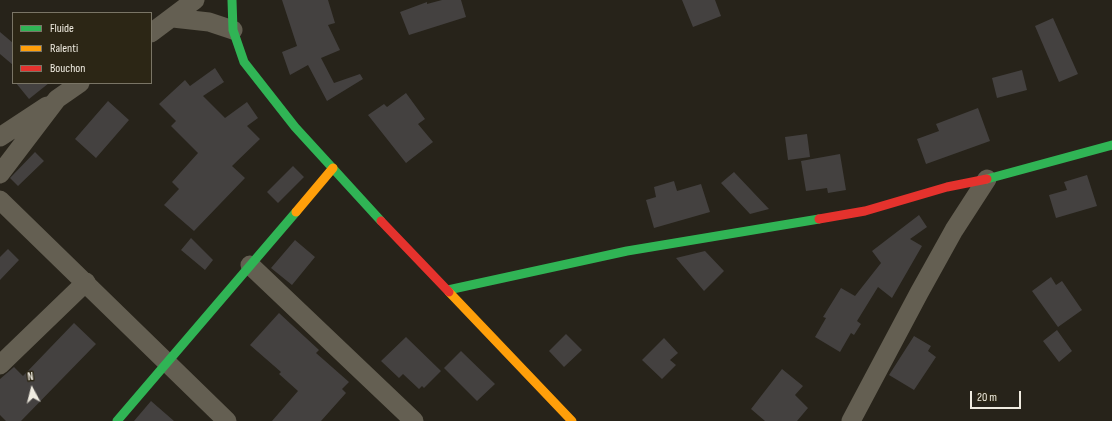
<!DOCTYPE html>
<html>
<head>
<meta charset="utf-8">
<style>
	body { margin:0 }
	#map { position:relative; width:1112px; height:421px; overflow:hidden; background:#27231a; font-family:"Sofia Sans Condensed",sans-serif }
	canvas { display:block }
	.legend { position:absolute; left:12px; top:12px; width:140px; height:72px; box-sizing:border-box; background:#2c2615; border:1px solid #7a7566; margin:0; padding:5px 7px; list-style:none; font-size:12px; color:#efebe0 }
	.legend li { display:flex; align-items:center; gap:8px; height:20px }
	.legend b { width:20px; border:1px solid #7a7566 }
	.north { position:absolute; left:12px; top:369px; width:40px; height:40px; -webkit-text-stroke:3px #2c2615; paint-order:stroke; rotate:353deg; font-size:11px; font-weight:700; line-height:16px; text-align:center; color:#efebe0 }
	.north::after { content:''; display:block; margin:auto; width:14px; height:18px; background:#efebe0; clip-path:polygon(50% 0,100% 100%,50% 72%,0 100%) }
	.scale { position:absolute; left:970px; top:391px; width:51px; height:18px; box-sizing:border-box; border:2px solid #efebe0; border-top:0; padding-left:5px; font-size:12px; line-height:14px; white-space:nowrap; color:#efebe0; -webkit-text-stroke:3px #2c2615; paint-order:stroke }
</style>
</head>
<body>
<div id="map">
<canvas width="1112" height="421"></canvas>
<ul class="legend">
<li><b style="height:5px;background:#30b455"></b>Fluide</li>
<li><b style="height:5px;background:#ff9f0a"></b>Ralenti</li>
<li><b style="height:5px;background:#e5322d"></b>Bouchon</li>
</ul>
<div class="north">N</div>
<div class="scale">20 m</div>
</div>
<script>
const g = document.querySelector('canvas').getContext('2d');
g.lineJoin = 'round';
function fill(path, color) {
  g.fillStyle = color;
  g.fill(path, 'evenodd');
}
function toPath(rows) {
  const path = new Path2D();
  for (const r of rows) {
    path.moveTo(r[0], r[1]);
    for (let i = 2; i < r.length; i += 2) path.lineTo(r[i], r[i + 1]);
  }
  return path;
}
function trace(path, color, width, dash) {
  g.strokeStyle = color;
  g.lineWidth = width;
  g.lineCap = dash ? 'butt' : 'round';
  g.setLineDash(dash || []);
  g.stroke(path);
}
const building = toPath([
	[282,0,328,0,335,23,328,25,340,50,321,58,334,83,360,74,363,79,327,101,308,65,290,75,282,52,297,46],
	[442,0,461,0,466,17,409,35,400,12,427,2,427,4],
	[682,0,715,0,721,16,693,27],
	[1053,18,1078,74,1059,82,1035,26],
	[0,32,13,43,13,65,0,54],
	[215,68,224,82,203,96,225,118,247,102,258,118,247,126,260,139,232,166,245,178,194,231,164,205,179,189,172,182,198,153,171,126,176,121,159,104,185,80,190,86],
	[1022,70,1027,90,997,98,992,78],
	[16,83,49,83,29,99],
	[406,93,425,119,418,124,433,142,406,163,368,115,384,104,387,107],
	[108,101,129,120,96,158,75,139],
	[978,108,990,141,926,164,917,139,939,131,936,124],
	[807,134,810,157,788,160,785,137],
	[35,152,44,161,18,186,10,178],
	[840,154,846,190,828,193,827,188,806,191,801,161],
	[293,166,304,177,278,203,267,192],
	[734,172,769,209,750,214,721,183],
	[1087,175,1097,206,1056,218,1049,195,1067,190,1064,182],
	[674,181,677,191,701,184,710,212,654,228,646,200,656,197,654,187],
	[919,215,927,227,910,239,922,246,892,298,878,287,857,321,861,324,854,335,851,333,840,352,815,337,826,318,823,317,841,288,855,296,881,263,872,251],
	[191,238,213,260,205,270,181,250],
	[295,240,315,257,292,285,271,268],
	[8,249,19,260,0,280,0,257],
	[705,251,724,271,704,291,676,258],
	[1051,277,1056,285,1062,281,1082,310,1058,327,1032,291],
	[279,313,319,350,316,353,349,382,342,389,346,393,321,421,272,421,298,391,279,374,281,372,250,345],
	[74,323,96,344,21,421,6,421,0,415,0,379,14,367,23,376],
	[1057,330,1072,351,1059,362,1043,341],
	[566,334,582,350,564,367,549,351],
	[914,336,931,346,928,351,936,357,914,390,889,375],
	[406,337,441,371,424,388,422,386,419,389,403,374,399,378,381,361],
	[664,338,678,353,670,360,676,365,662,379,642,360],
	[461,351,495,384,477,401,444,368],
	[782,369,803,386,795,395,808,408,797,421,765,421,751,409],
	[151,401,174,421,134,421]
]);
const street = toPath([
	[173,18,209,22,233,30],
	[151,33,195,0],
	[0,137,47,106],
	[0,174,57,99,80,83],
	[0,200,227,421],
	[250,265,414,421],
	[0,365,86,282],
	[851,421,919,293,954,230,987,179]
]);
const fast = toPath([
	[232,0,233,30,244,62,295,127,381,221],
	[987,179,1112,145],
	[448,290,627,251,819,219],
	[117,421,296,212]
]);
const slow = toPath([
	[296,212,333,168],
	[449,292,572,421]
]);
const jam = toPath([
	[819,219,865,211,947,187,987,179],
	[381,221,449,292]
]);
fill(building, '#444140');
trace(street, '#645f52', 19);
trace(fast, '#30b455', 9);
trace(slow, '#ff9f0a', 9);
trace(jam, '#e5322d', 9);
</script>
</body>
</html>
